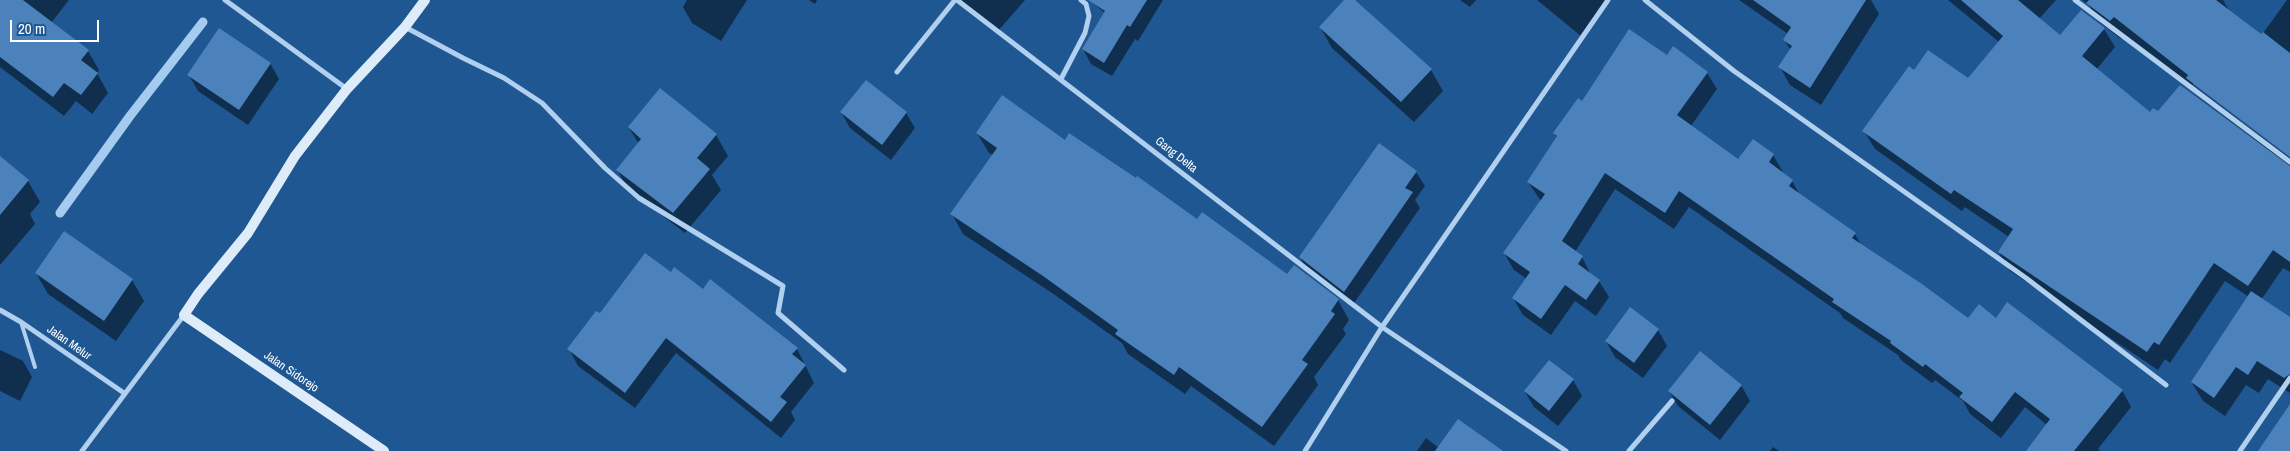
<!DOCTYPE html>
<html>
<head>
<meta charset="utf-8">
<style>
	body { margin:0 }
	#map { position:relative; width:2290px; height:451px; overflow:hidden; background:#1f5793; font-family:"Archivo Narrow",sans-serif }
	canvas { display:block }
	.scale { position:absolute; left:10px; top:20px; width:89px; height:22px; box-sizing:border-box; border:2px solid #fff; border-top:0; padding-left:6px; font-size:15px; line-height:18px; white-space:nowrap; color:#fff; -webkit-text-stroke:4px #1f5793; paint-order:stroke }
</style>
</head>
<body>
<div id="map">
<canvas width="2290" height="451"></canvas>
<div class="scale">20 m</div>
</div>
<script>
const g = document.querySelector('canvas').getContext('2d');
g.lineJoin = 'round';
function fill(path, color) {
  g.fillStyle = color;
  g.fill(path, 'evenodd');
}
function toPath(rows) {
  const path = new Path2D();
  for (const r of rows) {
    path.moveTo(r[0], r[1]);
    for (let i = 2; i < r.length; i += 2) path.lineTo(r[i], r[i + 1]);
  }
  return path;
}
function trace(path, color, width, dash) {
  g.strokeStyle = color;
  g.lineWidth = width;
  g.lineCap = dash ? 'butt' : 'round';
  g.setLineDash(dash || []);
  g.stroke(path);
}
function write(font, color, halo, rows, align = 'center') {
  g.font = font + ' "Archivo Narrow",sans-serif';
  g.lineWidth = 4;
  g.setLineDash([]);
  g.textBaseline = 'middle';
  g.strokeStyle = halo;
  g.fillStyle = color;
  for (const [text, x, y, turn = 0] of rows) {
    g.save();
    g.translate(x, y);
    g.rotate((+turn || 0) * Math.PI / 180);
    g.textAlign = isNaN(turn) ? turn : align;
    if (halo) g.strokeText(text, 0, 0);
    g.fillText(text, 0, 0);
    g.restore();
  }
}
const shadow = toPath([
	[0,0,69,0,51,23,88,51,99,70,97,73,108,93,92,114,76,101,64,116,0,67],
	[687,0,747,0,721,41,692,23,683,7],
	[809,0,817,0,815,4],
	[961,0,1025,0,998,31],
	[1089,0,1163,0,1138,41,1135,39,1112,76,1091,64,1083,49,1105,13],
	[1345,0,1353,0,1431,70,1443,91,1414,122,1332,48,1320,27],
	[1460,0,1476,0,1470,7],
	[1537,0,1608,0,1581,36],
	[1739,0,1871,0,1879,14,1821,105,1790,85,1780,67,1791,50,1784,40,1788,34],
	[1948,0,2056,0,2039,19,2060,37,2104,29,2115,47,2096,70,2150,114,2290,166,2290,272,2283,268,2261,300,2290,319,2290,393,2268,379,2259,393,2246,385,2225,416,2203,401,2192,383,2249,297,2225,281,2170,363,2165,359,2158,370,2010,271,1999,253,2009,237,1965,207,1962,211,1875,149,1864,131,1914,72,1968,79,1999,42],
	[2082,0,2223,0,2230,12,2261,36,2287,0,2290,0,2290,155,2193,82,2193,85,2290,158,2290,166,2198,96,2192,87,2125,35,2121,39,2098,21,2089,5],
	[1667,57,1707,73,1717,89,1691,126,1739,161,1753,141,1773,155,1783,172,1782,173,1792,181,1800,195,1855,234,1861,245,1969,320,1996,320,2122,390,2131,407,2098,449,2100,451,2028,451,2047,425,2025,407,2001,438,1970,414,1963,401,1935,380,1932,383,1901,360,1898,355,1843,318,1840,313,1689,207,1674,229,1615,189,1575,252,1582,257,1591,275,1599,281,1609,297,1596,316,1575,301,1551,335,1523,315,1513,298,1527,279,1514,270,1504,253,1541,201,1528,182,1557,138,1554,133,1582,103],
	[270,63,279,79,248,125,198,91,189,75],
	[841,112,906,113,915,128,891,160,850,128],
	[629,128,716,135,728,156,712,175,721,190,685,233,629,190,617,170,639,144],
	[977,133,1065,141,1288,276,1338,300,1349,320,1343,329,1346,334,1314,377,1318,385,1274,446,1191,386,1185,394,1128,354,1122,343,1055,295,963,234,952,214,993,155,989,153],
	[0,157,28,181,40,202,30,214,35,224,0,265],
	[1416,172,1425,186,1415,200,1420,208,1352,306,1308,272,1300,257],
	[36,273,132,280,144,301,116,341,48,294],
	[671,274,703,290,797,349,814,383,791,412,795,420,781,438,676,353,635,408,578,366,569,349,600,315],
	[1630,309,1658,330,1667,346,1643,378,1615,357,1606,341],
	[0,350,23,361,32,377,20,401,0,391],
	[1573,380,1582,396,1558,426,1534,407,1525,392],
	[1741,385,1750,401,1720,440,1678,406,1669,391],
	[1426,438,1439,448,1501,451,1417,451],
	[1773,447,1779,451,1770,451]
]);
const stream = toPath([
	[60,213,130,116,203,22]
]);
const building = toPath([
	[0,0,23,0,89,50,81,60,98,73,81,95,64,83,53,97,0,57],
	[1088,0,1147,0,1130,27,1127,25,1104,63,1082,49,1105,11],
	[1344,0,1355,0,1432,69,1401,102,1319,27],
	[1753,0,1866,0,1810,88,1778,67,1792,46,1783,40,1791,27],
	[1961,0,2018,0,2060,35,2081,10,2105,28,2082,56,2150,112,2153,108,2158,111,2180,85,2290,166,2290,262,2273,250,2248,286,2214,263,2159,345,2154,342,2147,352,1998,252,2013,229,1954,190,1951,194,1862,131,1909,66,1914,70,1928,50,1968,78,2003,36],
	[2089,0,2216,0,2261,34,2263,32,2290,53,2290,157,2186,78,2188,75,2114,17,2110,21,2086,3],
	[219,28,271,63,239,110,187,75],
	[1629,29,1667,55,1673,46,1708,72,1677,115,1738,159,1753,139,1774,154,1769,162,1793,180,1789,186,1856,233,1852,238,1922,284,1968,318,1979,304,1996,318,2007,302,2123,390,2074,451,2026,451,2050,419,2015,392,1992,422,1959,397,1963,393,1925,364,1923,367,1890,343,1891,341,1832,302,1834,299,1679,191,1665,213,1605,173,1562,241,1583,256,1578,264,1600,280,1586,300,1565,285,1541,319,1512,298,1530,272,1503,253,1545,194,1527,182,1557,136,1553,133,1578,98,1582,101],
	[866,80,907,112,882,145,840,112],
	[660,88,717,134,697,158,710,169,673,213,616,170,641,139,628,127],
	[1002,95,1065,140,1069,133,1136,178,1137,176,1197,219,1202,212,1287,274,1294,265,1339,299,1331,311,1335,314,1302,360,1308,364,1262,427,1179,367,1174,375,1115,334,1118,330,1043,276,950,214,997,148,976,133],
	[1379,143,1417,171,1405,188,1413,192,1344,292,1299,257],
	[0,156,29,180,0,215],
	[64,231,133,279,104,321,35,273],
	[645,253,671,272,674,267,703,289,710,279,798,348,792,354,806,365,780,397,787,402,771,422,666,338,625,393,567,349,596,311,600,313],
	[2251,291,2290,317,2290,374,2284,378,2257,361,2248,375,2236,367,2214,398,2191,382],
	[1630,307,1659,329,1634,363,1605,341],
	[1700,351,1742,385,1710,425,1668,391],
	[1549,360,1574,379,1549,411,1524,391],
	[2290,404,2290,451,2258,451],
	[1458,419,1503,451,1435,451]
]);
const lane = toPath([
	[21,322,35,367]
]);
const street = toPath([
	[225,0,347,89],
	[957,0,1382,327,1566,451],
	[1645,0,1734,71,2026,278,2166,385],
	[2075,0,2290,162],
	[405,27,463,58,504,78,542,103,605,168,639,198,783,286,778,313,844,370],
	[897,72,955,0],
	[1061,79,1085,33,1089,16,1086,4,1081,0],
	[0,310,21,322,124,393],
	[82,451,184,315],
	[1305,451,1382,327,1608,0],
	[1629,451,1672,401],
	[2240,451,2290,378]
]);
const secondary = toPath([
	[384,451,184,315,198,294,248,233,295,156,347,89,405,27,425,0]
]);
const streetNames = [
	["Gang Delta",1176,155,38],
	["Jalan Melur",69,343,35],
	["Jalan Sidorejo",291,372,34]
];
fill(shadow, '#0007');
trace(stream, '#a5cbef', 9);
fill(building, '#4c82bc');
trace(lane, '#b1cfee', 4);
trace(street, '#b1cfee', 5);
trace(secondary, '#deecfa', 10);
write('12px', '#fff', '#1f5793', streetNames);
</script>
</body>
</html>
